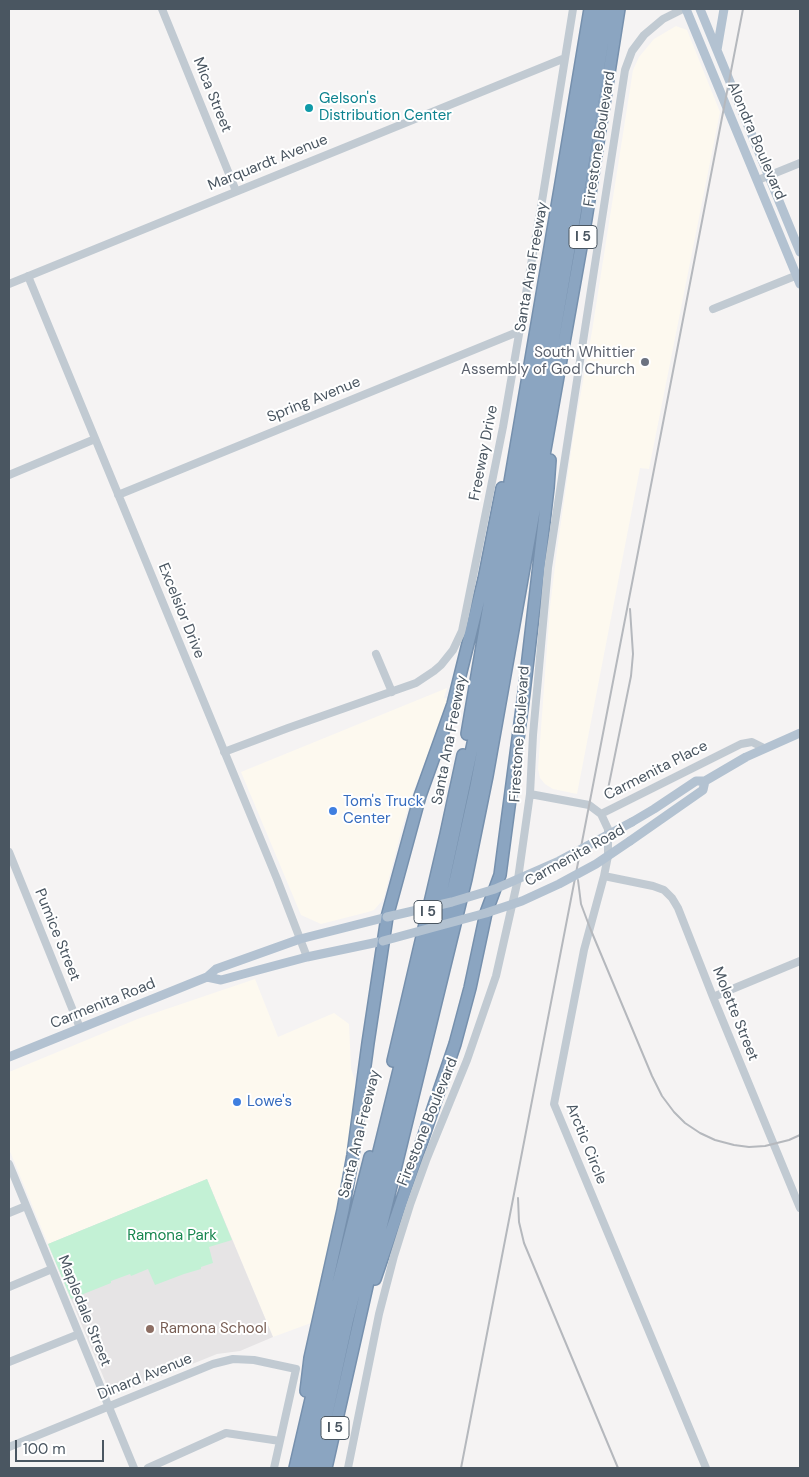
<!DOCTYPE html>
<html>
<head>
<meta charset="utf-8">
<style>
	body { margin:0 }
	#map { position:relative; width:809px; height:1477px; overflow:hidden; background:#f5f3f3; font-family:"DM Sans",sans-serif }
	canvas { display:block }
	.frame { position:absolute; inset:0; border:10px solid #4a5661; pointer-events:none }
	.scale { position:absolute; left:15px; top:1440px; width:89px; height:22px; box-sizing:border-box; border:2px solid #4a5661; border-top:0; padding-left:6px; font-size:15px; line-height:18px; white-space:nowrap; color:#4a5661; -webkit-text-stroke:4px #fff; paint-order:stroke }
</style>
</head>
<body>
<div id="map">
<canvas width="809" height="1477"></canvas>
<div class="frame"></div>
<div class="scale">100 m</div>
</div>
<script>
const g = document.querySelector('canvas').getContext('2d');
g.lineJoin = 'round';
function fill(path, color) {
  g.fillStyle = color;
  g.fill(path, 'evenodd');
}
function toPath(rows) {
  const path = new Path2D();
  for (const r of rows) {
    path.moveTo(r[0], r[1]);
    for (let i = 2; i < r.length; i += 2) path.lineTo(r[i], r[i + 1]);
  }
  return path;
}
function trace(path, color, width, dash) {
  g.strokeStyle = color;
  g.lineWidth = width;
  g.lineCap = dash ? 'butt' : 'round';
  g.setLineDash(dash || []);
  g.stroke(path);
}
function write(font, color, halo, rows, align = 'center') {
  g.font = font + ' "DM Sans",sans-serif';
  g.lineWidth = 4;
  g.setLineDash([]);
  g.textBaseline = 'middle';
  g.strokeStyle = halo;
  g.fillStyle = color;
  for (const [text, x, y, turn = 0] of rows) {
    g.save();
    g.translate(x, y);
    g.rotate((+turn || 0) * Math.PI / 180);
    g.textAlign = isNaN(turn) ? turn : align;
    if (halo) g.strokeText(text, 0, 0);
    g.fillText(text, 0, 0);
    g.restore();
  }
}
const commercial = toPath([
	[676,26,687,30,720,112,649,469,640,468,577,794,553,789,545,784,540,778,538,769,550,607,557,550,574,431,592,331,633,70,639,57,654,39],
	[447,688,444,698,449,699,412,795,402,828,384,897,381,902,374,910,368,912,321,924,301,915,241,772],
	[255,979,278,1037,334,1013,349,1024,351,1068,357,1088,336,1213,311,1323,273,1337,207,1179,48,1244,9,1149,9,1072,140,1018]
]);
const education = toPath([
	[207,1179,273,1337,240,1351,217,1354,115,1395,110,1393,48,1244]
]);
const green = toPath([
	[207,1179,232,1240,209,1247,213,1263,201,1267,201,1269,184,1274,155,1285,148,1269,131,1276,130,1274,111,1281,111,1283,71,1299,48,1244]
]);
const minor = toPath([
	[162,9,236,191],
	[758,180,800,163],
	[28,276,277,879,307,957],
	[9,284,565,58],
	[713,309,800,274],
	[9,475,95,439],
	[118,495,520,331],
	[376,654,392,692],
	[224,752,288,728,416,683,434,671,441,665,453,650,462,631,503,427,543,195,573,9],
	[530,794,589,805,601,814,608,829,608,856,604,876,584,950,554,1104,706,1468],
	[601,814,741,744,752,742,764,748],
	[9,852,80,1028],
	[604,876,653,886,664,890,672,898,678,908,713,997,800,1208],
	[713,997,800,961],
	[9,1164,134,1468],
	[9,1213,26,1206],
	[9,1287,52,1269],
	[9,1362,79,1334],
	[9,1447,213,1364,233,1359,254,1360,296,1369,274,1468],
	[148,1468,226,1433,280,1441],
	[348,1468,379,1314,394,1256,410,1205,427,1158,467,1060,496,976,518,879,530,794,533,735,548,568,625,70,632,51,644,35,663,19,683,9]
]);
const major = toPath([
	[686,9,800,284],
	[700,9,800,252],
	[717,50,724,9],
	[632,822,654,809,696,781,705,781,746,757,800,733],
	[630,841,703,790,705,781],
	[207,977,221,980,307,957,383,941],
	[9,1057,207,977,216,969,300,939,387,917]
]);
const highway = toPath([
	[467,734,561,183,590,9],
	[393,1061,446,834,463,755],
	[375,1279,455,1044,470,988,486,913,500,875,524,693,548,488,550,460],
	[306,1391,310,1358,343,1210,353,1155,368,1043,387,917,420,796,453,704,484,579,502,488],
	[295,1468,337,1287,370,1157],
	[304,1468,337,1322,431,940,484,692,540,370,599,9],
	[315,1468,347,1322,426,1005,456,877,476,786,494,691,529,481,575,214,608,9],
	[326,1468,372,1264,466,879,487,776,586,219,619,9]
]);
const rail = toPath([
	[607,794,631,676,633,654,630,609],
	[578,880,581,904,590,928,652,1076,662,1096,674,1112,685,1123,700,1133,715,1140,734,1145,749,1147,765,1146,789,1140,800,1135],
	[518,1198,519,1222,524,1243,618,1468],
	[461,1468,743,9]
]);
const majorBridge = toPath([
	[387,917,452,902,495,889,559,861,632,822],
	[383,941,486,913,522,901,559,884,596,864,630,841]
]);
const markers = [
	[309,108,5,"#0f9aa8"],
	[645,362,5,"#6b7280"],
	[333,811,5,"#3f7fe0"],
	[237,1102,5,"#3f7fe0"],
	[150,1329,5,"#8d6e63"]
];
const shields = [
	[583,237,28],
	[428,912,28],
	[335,1428,28]
];
const shieldNames = [
	["I 5",583,237],
	["I 5",428,912],
	["I 5",335,1428]
];
const streetNames = [
	["Mica Street",212,95,68],
	["Firestone Boulevard",600,139,-81],
	["Alondra Boulevard",756,141,67],
	["Marquardt Avenue",268,163,-22],
	["Santa Ana Freeway",532,267,-80],
	["Spring Avenue",314,400,-22],
	["Freeway Drive",484,453,-79],
	["Excelsior Drive",181,611,68],
	["Firestone Boulevard",520,734,-86],
	["Santa Ana Freeway",450,740,-79],
	["Carmenita Place",656,771,-27],
	["Carmenita Road",575,856,-29],
	["Pumice Street",57,935,68],
	["Carmenita Road",103,1004,-22],
	["Molette Street",735,1014,68],
	["Firestone Boulevard",428,1122,-68],
	["Santa Ana Freeway",360,1134,-76],
	["Arctic Circle",586,1144,68],
	["Mapledale Street",84,1311,68],
	["Dinard Avenue",145,1377,-22]
];
const cultureNames = [
	["Gelson's",319,99],
	["Distribution Center",319,116]
];
const worshipNames = [
	["South Whittier",635,353],
	["Assembly of God Church",635,370]
];
const shopNames = [
	["Tom's Truck",343,802],
	["Center",343,819],
	["Lowe's",247,1102]
];
const parkNames = [
	["Ramona Park",172,1236]
];
const educationNames = [
	["Ramona School",160,1329]
];
fill(commercial, '#fdf9ef');
fill(education, '#e6e4e5');
fill(green, '#c3f1d5');
trace(highway, '#7690ad', 14);
trace(minor, '#c1cad2', 8);
trace(major, '#b3c2d1', 9);
trace(highway, '#8ba5c1', 11);
trace(rail, '#b5b8bd', 2);
trace(majorBridge, '#b3c2d1', 9);
for (const [x, y, r, color] of markers) {
  const dot = new Path2D();
  dot.arc(x, y, r, 0, 2 * Math.PI);
  g.fillStyle = color;
  g.fill(dot);
  trace(dot, '#fff', 2);
}
for (const [x, y, w] of shields) {
  const box = new Path2D();
  box.roundRect(x - w / 2, y - 11.5, w, 23, 4);
  g.fillStyle = '#fff';
  g.fill(box);
  trace(box, '#4a5661', 1);
}
write('bold 14px', '#4a5661', null, shieldNames);
write('15px', '#4a5661', '#fff', streetNames);
write('15px', '#0d838f', '#fff', cultureNames, 'left');
write('15px', '#5b616d', '#fff', worshipNames, 'right');
write('15px', '#366cbe', '#fff', shopNames, 'left');
write('15px', '#17864f', '#fff', parkNames);
write('15px', '#785e54', '#fff', educationNames, 'left');
</script>
</body>
</html>
